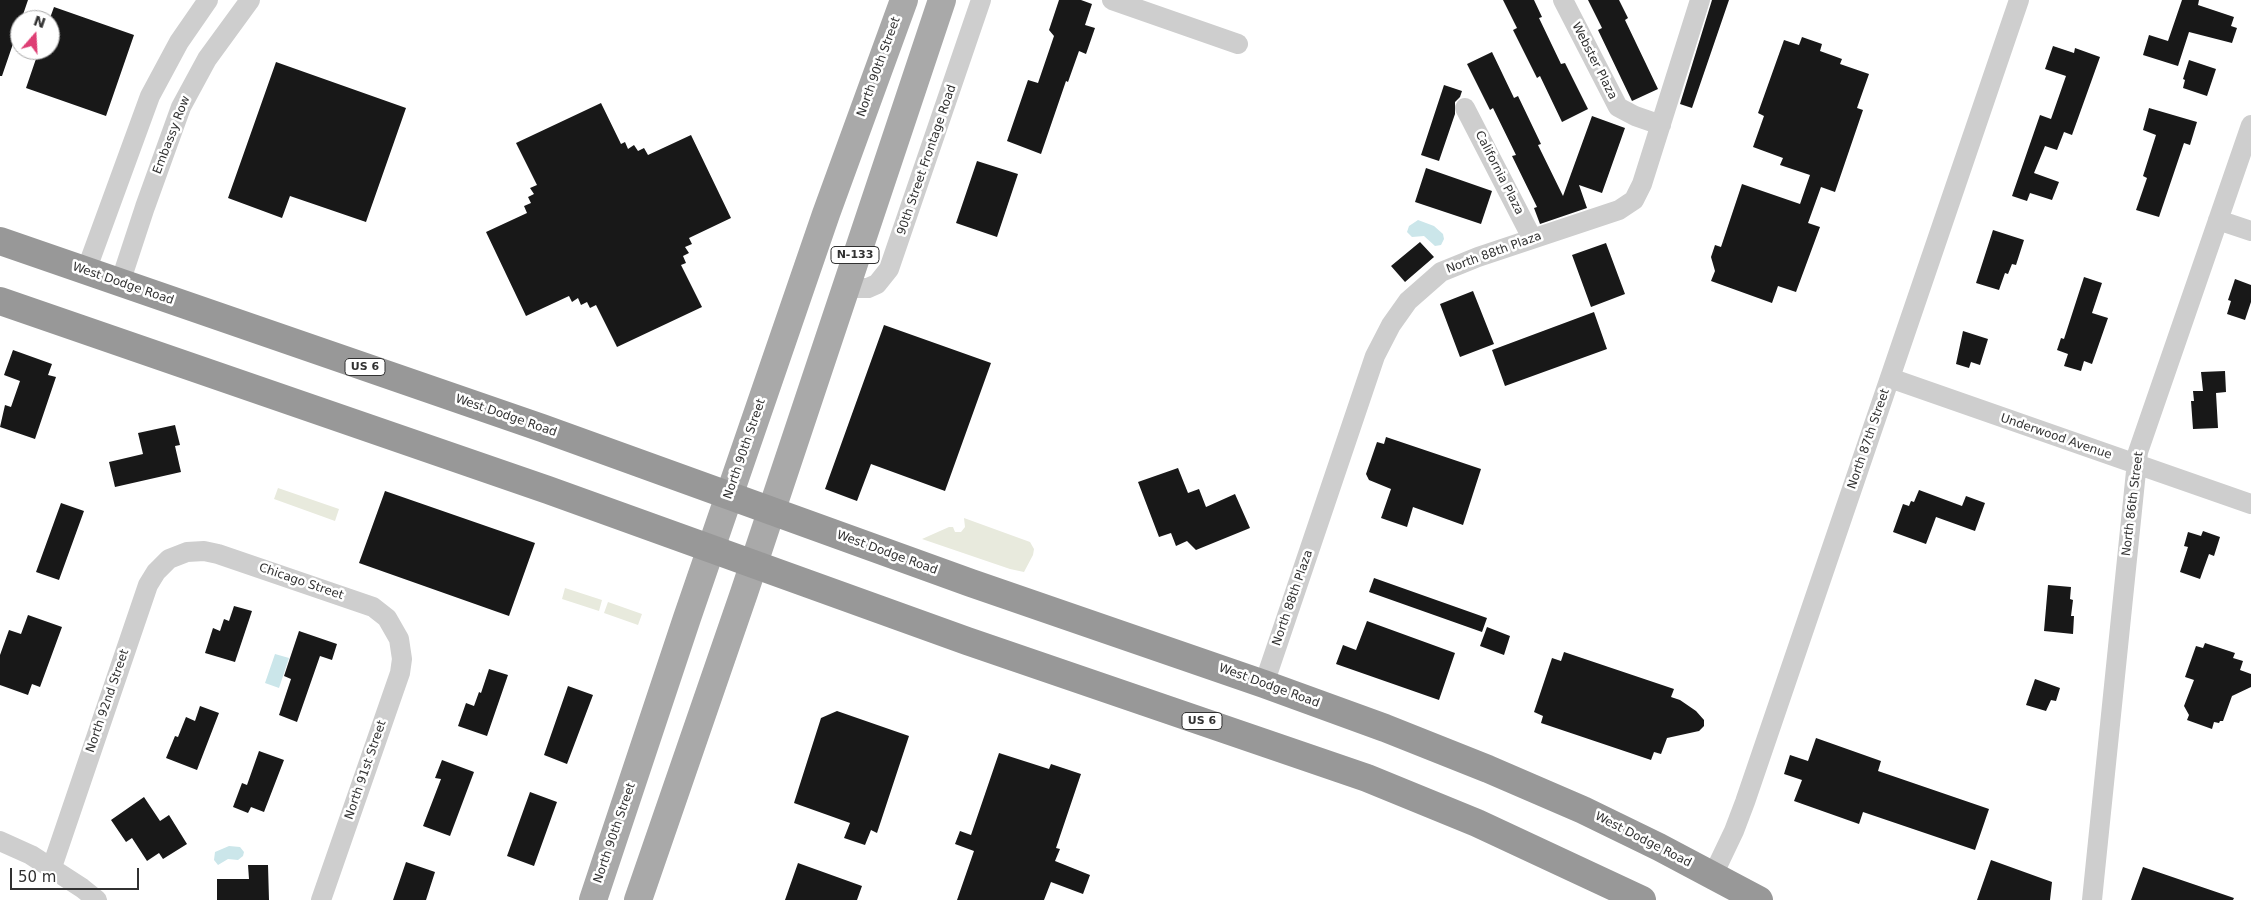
<!DOCTYPE html>
<html>
<head>
<meta charset="utf-8">
<style>
  body { margin:0 }
  #map { position:relative; width:2251px; height:900px; overflow:hidden; background:#fff; font-family:"DejaVu Sans",sans-serif }
  canvas { display:block }
  .north { position:absolute; left:10px; top:10px; width:50px; height:50px; box-sizing:border-box; background:#fff; border:1px solid #adadad; border-radius:50%; rotate:19deg; font-size:14px; font-weight:700; line-height:20px; text-align:center; color:#313131 }
  .north::after { content:''; display:block; margin:auto; width:18px; height:22px; background:#de3e74; clip-path:polygon(50% 0,100% 100%,50% 72%,0 100%) }
  .scale { position:absolute; left:10px; top:868px; width:129px; height:22px; box-sizing:border-box; border:2px solid #313131; border-top:0; padding-left:6px; font-size:15px; line-height:18px; white-space:nowrap; color:#313131; -webkit-text-stroke:4px #fff; paint-order:stroke }
</style>
</head>
<body>
<div id="map">
<canvas width="2251" height="900"></canvas>
<div class="north">N</div>
<div class="scale">50 m</div>
</div>
<script>
const context = document.querySelector('canvas').getContext('2d');
context.lineJoin = 'round';
function fillPath(path, color) {
  context.fillStyle = color;
  context.fill(path, 'evenodd');
}
function poly(rows) {
  const path = new Path2D();
  for (const r of rows) {
    path.moveTo(r[0], r[1]);
    for (let i = 2; i < r.length; i += 2) path.lineTo(r[i], r[i + 1]);
  }
  return path;
}
function stroke(path, color, width, dash) {
  context.strokeStyle = color;
  context.lineWidth = width;
  context.lineCap = dash ? 'butt' : 'round';
  context.setLineDash(dash || []);
  context.stroke(path);
}
function drawText(font, color, halo, rows, align = 'center') {
  context.font = font + ' "DejaVu Sans",sans-serif';
  context.lineWidth = 5;
  context.setLineDash([]);
  context.textBaseline = 'middle';
  context.strokeStyle = halo;
  context.fillStyle = color;
  for (const [text, x, y, turn = 0] of rows) {
    context.save();
    context.translate(x, y);
    context.rotate((+turn || 0) * Math.PI / 180);
    context.textAlign = isNaN(turn) ? turn : align;
    if (halo) context.strokeText(text, 0, 0);
    context.fillText(text, 0, 0);
    context.restore();
  }
}
fillPath(poly([
  [278,488,339,509,335,521,274,499],
  [964,518,1030,542,1034,549,1033,555,1024,572,1010,569,922,539,949,527,953,527,955,532,961,532,965,527],
  [565,588,602,600,599,611,562,599],
  [608,602,642,614,638,625,604,613]
]), '#e8eadd');
fillPath(poly([
  [1418,220,1434,226,1443,234,1444,239,1441,245,1435,246,1424,236,1412,237,1407,232,1409,226],
  [275,654,289,658,279,688,265,683],
  [229,846,240,847,244,852,243,856,238,860,228,859,218,865,214,860,215,852]
]), '#cbe6ea');
fillPath(poly([
  [0,0,28,0,2,76,0,76],
  [1059,0,1081,0,1092,4,1085,25,1095,28,1086,54,1079,51,1068,82,1066,81,1041,154,1007,141,1028,80,1038,83,1054,36,1049,30],
  [1503,0,1534,0,1542,17,1539,18,1561,64,1565,63,1588,109,1562,122,1540,76,1537,78,1513,30,1517,28],
  [1588,0,1619,0,1628,18,1625,20,1658,89,1632,101,1598,30,1602,28],
  [1712,0,1729,0,1692,108,1680,104],
  [2182,0,2199,0,2198,5,2234,17,2231,26,2237,28,2232,43,2189,32,2178,66,2143,55,2149,35,2168,41],
  [54,7,134,35,106,116,26,88,39,50,50,50,50,18],
  [1802,37,1822,44,1820,51,1842,59,1840,64,1869,74,1857,108,1863,110,1835,192,1821,187,1808,223,1820,227,1796,292,1778,286,1772,303,1711,281,1715,271,1711,257,1715,245,1721,247,1742,184,1800,204,1810,175,1780,165,1783,158,1753,147,1764,116,1758,113,1784,40,1799,45],
  [2053,46,2074,53,2075,48,2100,57,2072,135,2064,132,2057,150,2045,146,2034,173,2059,182,2052,200,2030,193,2027,201,2012,196,2040,115,2051,119,2066,76,2045,69],
  [1492,52,1514,98,1518,96,1541,144,1538,145,1563,196,1592,116,1625,128,1602,193,1579,185,1587,208,1540,224,1534,208,1537,207,1512,156,1516,155,1493,108,1490,110,1467,64],
  [2189,60,2216,69,2207,96,2183,88,2185,80,2183,79],
  [276,62,406,108,366,222,290,196,282,218,228,198],
  [1444,85,1462,91,1460,97,1455,102,1455,114,1439,161,1421,155],
  [601,103,621,144,625,142,628,149,634,145,638,151,644,148,648,155,691,135,731,218,689,238,692,244,685,247,689,253,683,256,686,263,681,265,702,307,617,347,596,305,590,308,587,302,581,305,578,298,572,302,569,296,526,316,486,232,527,213,524,206,531,203,528,197,534,194,530,188,537,185,516,143],
  [2149,108,2197,122,2190,145,2184,143,2159,217,2136,210,2147,178,2143,176,2156,135,2143,130],
  [977,161,1018,174,997,237,956,223],
  [1426,168,1492,191,1481,224,1415,202],
  [1993,230,2024,240,2016,265,2012,264,2008,274,2005,273,1999,290,1976,283],
  [1420,242,1434,257,1405,282,1391,266],
  [1606,243,1625,294,1591,307,1572,255],
  [2084,277,2102,283,2092,313,2108,318,2092,364,2084,361,2081,371,2064,366,2068,354,2057,350,2061,338,2064,339],
  [2235,279,2251,285,2251,302,2245,320,2227,314,2231,301,2228,300],
  [1473,291,1494,344,1460,357,1440,304],
  [1594,312,1607,349,1505,386,1492,350],
  [884,325,991,363,945,491,871,464,857,501,825,489],
  [1963,331,1988,339,1980,365,1971,362,1969,368,1956,364],
  [13,350,52,364,48,375,56,377,35,439,0,427,5,405,11,407,20,381,4,375],
  [2225,371,2226,392,2216,393,2218,428,2193,429,2191,401,2194,401,2193,391,2203,391,2201,372],
  [175,425,180,445,175,446,181,472,115,487,109,462,143,454,138,433],
  [1386,437,1481,469,1463,525,1413,507,1407,527,1381,518,1391,489,1369,480,1366,474,1377,442,1384,444],
  [1178,468,1188,493,1199,489,1206,507,1235,494,1250,528,1196,550,1187,541,1176,546,1171,533,1159,537,1138,482],
  [1919,490,1962,506,1966,496,1985,503,1975,531,1936,517,1926,544,1893,532,1903,504,1909,506,1911,501,1914,502],
  [385,491,535,543,509,616,359,563],
  [61,503,84,511,59,580,36,572],
  [2203,531,2220,537,2214,556,2209,554,2200,579,2180,572,2188,547,2184,546,2188,532,2201,536],
  [1374,578,1487,618,1482,632,1369,592],
  [2048,585,2071,587,2070,599,2073,600,2071,616,2074,616,2073,634,2044,631],
  [234,606,252,611,235,662,205,653,213,628,220,631,224,619,229,621],
  [28,615,62,627,40,687,32,684,28,695,0,685,0,655,9,630,21,634],
  [1367,621,1455,653,1439,700,1336,664,1343,645,1356,650],
  [1487,627,1510,636,1504,655,1480,646],
  [299,631,337,644,332,660,320,656,297,722,279,715,291,679,284,676],
  [2205,643,2235,653,2233,658,2243,661,2240,670,2251,674,2251,687,2232,696,2223,721,2220,721,2219,723,2214,722,2212,729,2187,720,2189,715,2184,706,2194,680,2185,677,2196,646,2203,648],
  [1564,652,1674,689,1671,697,1680,700,1696,711,1704,720,1704,726,1699,731,1667,738,1661,754,1654,752,1651,760,1541,723,1543,716,1534,712,1552,658,1561,661],
  [489,669,508,675,487,736,458,726,466,703,474,706,479,692,481,693],
  [2035,679,2060,688,2056,701,2051,700,2046,711,2026,705],
  [568,686,593,695,567,764,544,755],
  [200,706,219,713,197,770,166,758,175,736,178,737,186,717,195,721],
  [837,711,909,736,877,833,871,830,865,845,844,838,850,823,794,803,821,718],
  [1816,738,1881,761,1878,771,1989,809,1975,850,1863,812,1859,824,1794,801,1802,780,1784,774,1790,755,1808,761],
  [259,751,284,760,264,812,251,807,248,813,233,807,242,783,247,785],
  [999,753,1049,769,1051,764,1081,774,1056,848,1060,849,1055,861,1090,875,1083,894,1051,882,1044,900,957,900,974,851,955,844,960,831,971,835],
  [442,760,474,772,450,836,423,826,441,779,435,778],
  [530,792,557,802,534,866,507,856],
  [144,797,160,821,169,815,187,844,163,859,159,853,147,861,132,838,126,842,111,820],
  [1991,860,2052,882,2050,900,1977,900],
  [406,862,435,872,426,900,393,900],
  [798,863,862,886,857,900,785,900],
  [248,865,268,865,269,900,217,900,217,879,249,879],
  [2143,867,2234,898,2233,900,2131,900]
]), '#181818');
stroke(poly([
  [1112,0,1238,44],
  [1563,0,1618,107,1635,116,1661,125],
  [1465,108,1532,238],
  [2218,220,2251,231],
  [86,271,150,96,179,42,208,0],
  [120,283,145,207,181,107,207,59,250,0],
  [844,288,868,288,877,284,889,269,981,0],
  [1890,378,2251,504],
  [1264,684,1375,356,1391,325,1408,301,1441,272,1478,257,1619,210,1634,200,1642,184,1700,0],
  [0,841,31,855,82,888,97,900],
  [52,867,148,585,156,572,169,559,187,552,204,551,218,554,373,607,387,618,399,639,402,659,400,673,321,900],
  [1713,875,1734,831,1745,802,2019,0],
  [2092,900,2138,452,2251,125]
]), '#cecece', 20);
stroke(poly([
  [593,900,687,618,826,214,904,0],
  [638,900,744,593,942,0]
]), '#a9a9a9', 28);
stroke(poly([
  [0,241,542,428,971,583,1264,684,1385,728,1488,769,1583,810,1659,847,1759,900],
  [0,301,548,490,967,641,1367,778,1477,823,1642,900]
]), '#989898', 28);
for (const [x, y, w] of [
  [855,255,48],
  [365,367,40],
  [1202,721,40]
]) {
  const box = new Path2D();
  box.roundRect(x - w / 2, y - 8.5, w, 17, 4);
  context.fillStyle = '#fff';
  context.fill(box);
  stroke(box, '#313131', 1);
}
drawText('bold 11px', '#313131', null, [
  ["N-133",855,255],
  ["US 6",365,367],
  ["US 6",1202,721]
]);
drawText('12px', '#313131', '#fff', [
  ["Webster Plaza",1594,61,63],
  ["North 90th Street",879,67,-70],
  ["Embassy Row",172,135,-69],
  ["90th Street Frontage Road",927,160,-71],
  ["California Plaza",1499,173,63],
  ["North 88th Plaza",1494,253,-20],
  ["West Dodge Road",123,284,19],
  ["West Dodge Road",506,416,19],
  ["Underwood Avenue",2056,437,19],
  ["North 87th Street",1869,439,-71],
  ["North 90th Street",745,449,-71],
  ["North 86th Street",2133,504,-83],
  ["West Dodge Road",887,553,20],
  ["Chicago Street",301,582,19],
  ["North 88th Plaza",1293,598,-71],
  ["West Dodge Road",1269,686,20],
  ["North 92nd Street",108,701,-71],
  ["North 91st Street",366,770,-71],
  ["North 90th Street",615,833,-71],
  ["West Dodge Road",1643,840,27]
]);
</script>
</body>
</html>
